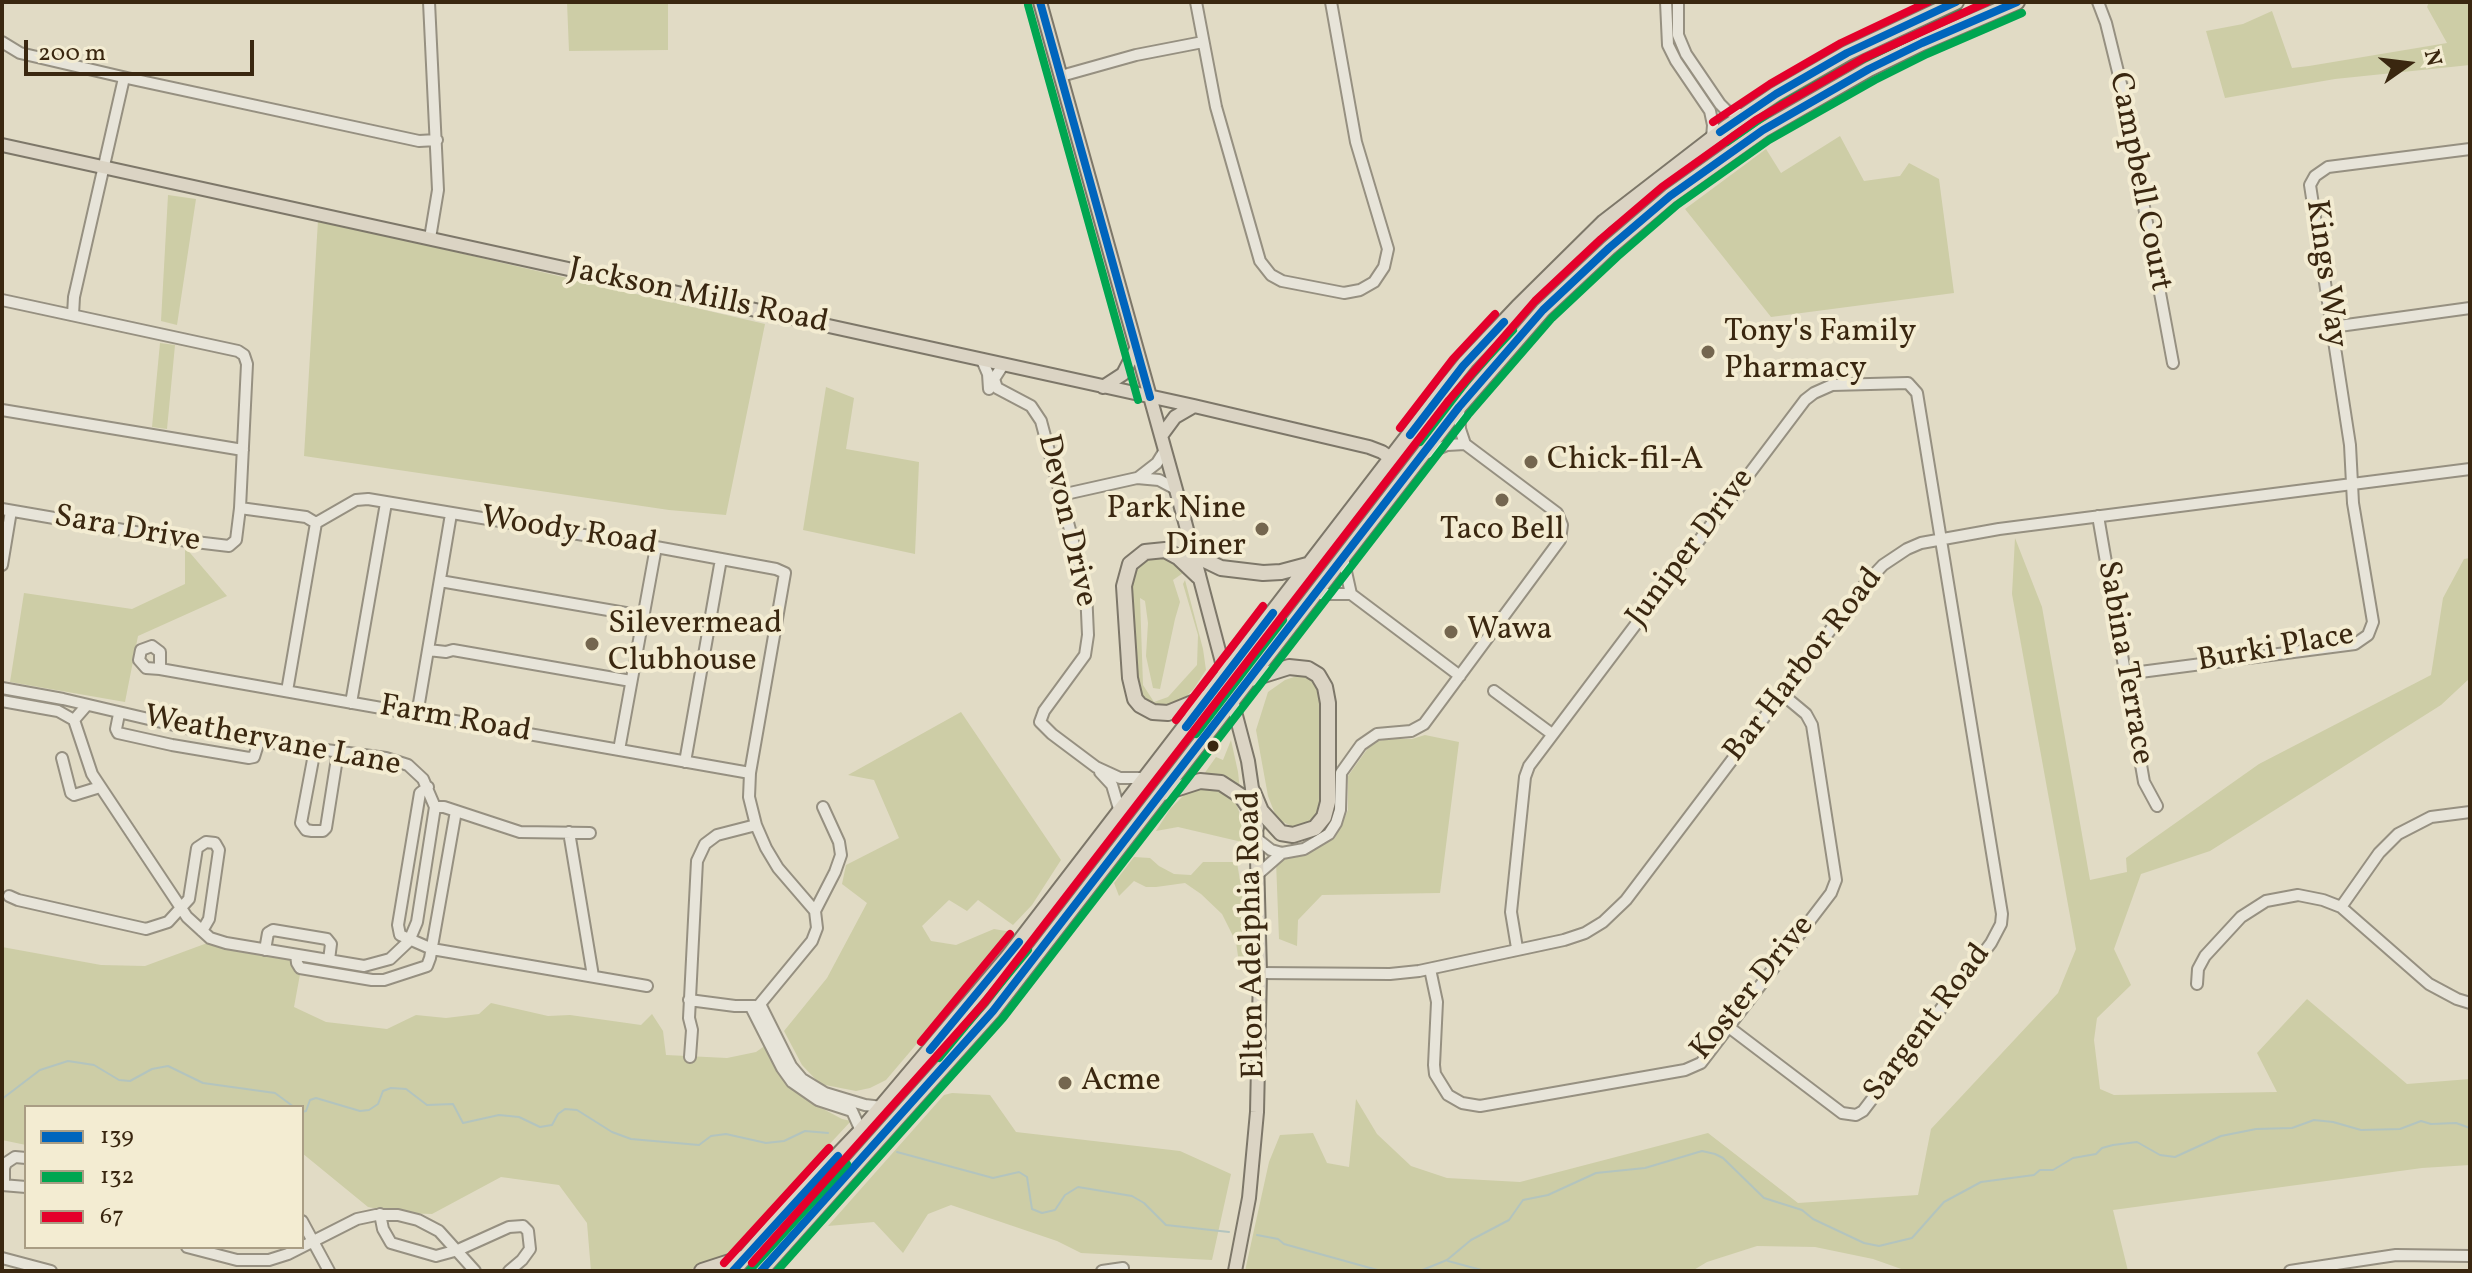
<!DOCTYPE html>
<html>
<head>
<meta charset="utf-8">
<style>
  body { margin:0 }
  #map { position:relative; width:2472px; height:1273px; overflow:hidden; background:#e1dbc5; font-family:Vollkorn,serif }
  canvas { display:block }
  .frame { position:absolute; inset:0; border:4px solid #3a2710; pointer-events:none }
  .legend { position:absolute; left:24px; top:1105px; width:280px; height:144px; box-sizing:border-box; background:#f3ecd2; border:2px solid #a99d84; margin:0; padding:10px 14px; list-style:none; font-size:24px; color:#3a2710 }
  .legend li { display:flex; align-items:center; gap:16px; height:40px }
  .legend b { width:40px; border:2px solid #a99d84 }
  .north { position:absolute; left:2368px; top:24px; width:80px; height:80px; -webkit-text-stroke:6px #f3ecd2; paint-order:stroke; rotate:76deg; font-size:22px; font-weight:700; line-height:32px; text-align:center; color:#3a2710 }
  .north::after { content:''; display:block; margin:auto; width:28px; height:36px; background:#3a2710; clip-path:polygon(50% 0,100% 100%,50% 72%,0 100%) }
  .scale { position:absolute; left:24px; top:40px; width:230px; height:36px; box-sizing:border-box; border:4px solid #3a2710; border-top:0; padding-left:10px; font-size:24px; line-height:28px; white-space:nowrap; color:#3a2710; -webkit-text-stroke:6px #f3ecd2; paint-order:stroke }
</style>
</head>
<body>
<div id="map">
<canvas width="2472" height="1273"></canvas>
<div class="frame"></div>
<ul class="legend">
<li><b style="height:10px;background:#0065bd"></b>139</li>
<li><b style="height:10px;background:#00a651"></b>132</li>
<li><b style="height:10px;background:#e4002b"></b>67</li>
</ul>
<div class="north">N</div>
<div class="scale">200 m</div>
</div>
<script>
const context = document.querySelector('canvas').getContext('2d');
context.lineJoin = 'round';
function fillPath(path, color) {
  context.fillStyle = color;
  context.fill(path, 'evenodd');
}
function poly(rows) {
  const path = new Path2D();
  for (const r of rows) {
    path.moveTo(r[0], r[1]);
    for (let i = 2; i < r.length; i += 2) path.lineTo(r[i], r[i + 1]);
  }
  return path;
}
function stroke(path, color, width, dash) {
  context.strokeStyle = color;
  context.lineWidth = width;
  context.lineCap = dash ? 'butt' : 'round';
  context.setLineDash(dash || []);
  context.stroke(path);
}
function drawText(font, color, halo, rows, align = 'center') {
  context.font = font + ' Vollkorn,serif';
  context.lineWidth = 8;
  context.setLineDash([]);
  context.textBaseline = 'middle';
  context.strokeStyle = halo;
  context.fillStyle = color;
  for (const [text, x, y, turn = 0] of rows) {
    context.save();
    context.translate(x, y);
    context.rotate((+turn || 0) * Math.PI / 180);
    context.textAlign = isNaN(turn) ? turn : align;
    if (halo) context.strokeText(text, 0, 0);
    context.fillText(text, 0, 0);
    context.restore();
  }
}
fillPath(poly([
  [567,2,668,2,668,50,569,51],
  [2429,2,2470,2,2470,65,2335,79,2225,98,2206,31,2243,24,2272,11,2292,68,2309,66,2447,43,2427,7],
  [1840,136,1864,181,1900,176,1909,163,1939,179,1954,293,1771,317,1685,209,1766,149,1781,173],
  [168,195,196,199,177,325,161,321],
  [318,220,765,324,726,515,669,510,304,456],
  [160,343,175,345,167,429,152,427],
  [826,387,854,398,846,449,919,462,915,554,803,530],
  [2015,538,2042,607,2090,880,2127,872,2126,858,2259,764,2431,675,2443,598,2464,559,2470,558,2470,678,2441,705,2210,851,2141,874,2114,949,2131,985,2097,1018,2094,1040,2100,1089,2114,1095,2277,1092,2257,1053,2307,999,2407,1084,2470,1079,2470,1165,2422,1168,2113,1210,2128,1271,1907,1271,1873,1259,1815,1247,1757,1246,1707,1262,1692,1271,1245,1271,1269,1162,1280,1135,1313,1133,1327,1163,1349,1167,1356,1099,1377,1134,1411,1166,1447,1178,1520,1182,1708,1133,1798,1203,1918,1195,1931,1129,2058,993,2076,949,2012,594],
  [185,547,227,596,138,636,125,702,10,682,24,593,132,609,185,584],
  [1161,554,1180,565,1183,573,1173,580,1180,602,1175,619,1160,689,1153,688,1146,656,1148,623,1145,601,1140,598,1143,685,1154,702,1168,697,1197,665,1198,635,1183,584,1185,580,1203,649,1206,670,1193,690,1179,703,1168,706,1155,706,1141,697,1136,688,1130,586,1137,564,1149,555],
  [1303,674,1312,677,1322,695,1322,810,1309,822,1293,827,1277,819,1268,796,1256,730,1268,692,1285,680],
  [961,712,1061,860,1032,905,1013,925,978,900,967,911,949,900,922,926,931,941,956,945,994,929,1012,932,886,1080,870,1088,856,1091,820,1084,802,1065,784,1031,827,978,867,903,842,884,846,865,899,838,874,780,848,775],
  [1425,735,1459,742,1440,893,1322,895,1298,920,1297,946,1279,939,1276,861,1303,855,1335,838,1348,810,1348,776,1368,748,1379,741,1389,739,1412,739],
  [1231,740,1238,772,1240,790,1231,781,1217,775,1204,774,1216,757,1223,760],
  [1207,784,1224,788,1235,799,1241,818,1242,842,1178,827,1156,831,1170,809,1188,791],
  [1134,857,1150,858,1159,866,1174,874,1191,875,1203,862,1237,862,1244,906,1244,964,1239,963,1236,942,1222,914,1201,894,1185,883,1156,887,1146,887,1134,881,1119,896,1114,883],
  [210,942,303,958,294,1007,326,1022,387,1029,416,1015,446,1018,479,1014,491,1003,548,1016,570,1015,641,1025,652,1014,663,1031,666,1055,727,1058,756,1052,766,1045,786,1083,812,1103,842,1119,851,1121,734,1247,719,1260,685,1271,591,1271,587,1223,559,1185,501,1177,432,1214,400,1213,368,1207,302,1153,302,1107,26,1107,26,1145,2,1140,2,947,101,965,145,966],
  [952,1093,990,1095,1016,1132,1180,1151,1231,1174,1212,1260,1081,1253,1057,1241,951,1205,928,1214,903,1253,874,1222,828,1226,944,1095]
]), '#cdcda6');
stroke(poly([
  [2,1099,40,1070,68,1061,94,1065,119,1080,130,1081,152,1069,168,1066,203,1083,275,1093,294,1107],
  [302,1112,306,1111,310,1100,316,1098,360,1111,369,1110,378,1104,383,1091,391,1088,406,1089,427,1105,453,1104,463,1123,499,1115,519,1117,540,1127,552,1125,558,1114,565,1109,577,1110,612,1132,631,1139,699,1145,711,1136,726,1134,766,1143,784,1141,805,1131,828,1133],
  [897,1152,993,1178,1019,1172,1027,1177,1032,1209,1042,1213,1055,1210,1065,1195,1078,1187,1132,1196,1144,1203,1166,1225,1229,1232],
  [1257,1235,1278,1239,1284,1244,1381,1271],
  [1448,1261,1485,1271],
  [1420,1271,1447,1260,1471,1240,1509,1220,1523,1200,1548,1195,1596,1173,1645,1168,1702,1151,1715,1154,1723,1158,1764,1198,1802,1210,1813,1219,1864,1243,1879,1246,1912,1238,1944,1202,1981,1182,2034,1175,2040,1170,2053,1170,2073,1158,2096,1154,2102,1148,2113,1145,2137,1142,2160,1155,2175,1157,2221,1136,2256,1129,2292,1128,2314,1120,2333,1122,2361,1130,2400,1129,2421,1121,2431,1124,2456,1123,2470,1128]
]), '#b3c4be', 2);
const minor = poly([
  [429,2,438,190,430,238],
  [1196,2,1216,107,1260,261,1271,275,1282,281,1344,293,1360,290,1374,282,1384,267,1388,249,1356,142,1331,2],
  [1666,2,1668,45,1676,61,1710,111,1713,125,1712,138],
  [1678,2,1678,35,1686,54,1720,104,1727,111,1744,115],
  [2098,2,2106,23,2122,88,2173,363],
  [2,42,20,53,127,78,419,141,437,140],
  [1061,76,1136,55,1203,42],
  [2,300,238,351,244,355,247,364,240,508,236,540,229,546,187,541,2,509],
  [73,315,74,297,124,78],
  [2332,327,2470,308],
  [982,360,988,374,989,389],
  [1003,365,994,379,997,388,1031,406,1041,421,1086,590,1088,635,1085,655,1044,711,1040,722,1052,734,1096,767,1120,778,1146,778],
  [2,410,243,450],
  [1423,455,1447,445,1465,444],
  [1139,477,1157,463,1165,450],
  [1061,495,1137,478,1159,480,1176,489],
  [240,508,306,517,316,523],
  [2098,516,2144,782,2157,806],
  [316,523,356,500,368,499,656,547,776,569,785,573,750,773,749,797,756,825,766,848,778,868,815,911,817,928,812,941,760,1004],
  [1343,558,1351,594],
  [2,565,11,511],
  [440,581,643,616],
  [1316,594,1351,594,1460,676],
  [152,646,160,652,160,669,146,668,139,660,141,650,152,646],
  [428,650,446,652,453,650,631,681],
  [160,669,750,773],
  [2125,674,2355,644,2368,635,2373,622,2372,616,2353,503,2350,445,2310,185,2315,176,2328,167,2470,149],
  [2,688,63,699,187,728,259,741,386,758,408,765,423,779,435,807,417,922,409,941,390,959,364,966,226,943,210,938,187,917,92,774,74,720,87,705],
  [287,691,316,523],
  [1494,691,1552,734],
  [2,701,58,711,74,720],
  [351,703,386,503],
  [119,714,116,729,118,733,172,745,249,758,254,757,259,741],
  [417,715,451,514],
  [315,749,301,823,306,830,312,831,323,831,326,828,338,752],
  [619,750,656,547],
  [62,758,71,793,74,795,100,787],
  [685,762,721,559],
  [1100,772,1112,785,1120,812],
  [428,787,420,793,398,925,400,935,432,949,647,986],
  [435,807,444,807,520,832,590,833],
  [569,832,593,976],
  [1257,839,1271,850,1282,853],
  [1258,874,1282,853,1304,849,1329,834,1336,823,1340,810,1341,773,1361,745,1377,734,1411,731,1424,724,1560,540,1562,525,1557,513,1465,444,1460,429,1459,407],
  [9,896,18,900,146,929,168,922,189,899,197,848,206,842,215,843,219,850,209,919,202,931],
  [2341,907,2379,853,2398,834,2431,817,2470,812],
  [815,911,835,872,841,855,839,842,823,807],
  [1517,948,1511,912,1525,777,1529,766,1805,400,1814,393,1832,385,1908,383,1917,393,2002,914,2001,924,1991,943,1863,1111,1856,1115,1842,1113,1730,1028],
  [265,950,268,933,273,930,327,939,331,944,329,960],
  [296,955,297,963,300,968,372,980,384,980,427,966,430,958,456,811],
  [1430,969,1437,1002,1434,1065,1435,1074,1448,1095,1462,1103,1480,1106,1685,1070,1701,1063,1831,893,1836,880,1812,725,1806,714,1782,694],
  [1260,973,1390,974,1419,971,1564,940,1585,933,1603,922,1626,900,1866,583,1883,565,1907,549,1921,543,1999,529,2470,469],
  [2197,984,2198,969,2205,956,2241,917,2266,901,2298,895,2323,900,2341,907,2429,984,2457,999,2470,1003],
  [689,1000,735,1006,755,1006],
  [760,1004,791,1066,802,1079,825,1093,865,1105,882,1107],
  [751,1007,782,1068,792,1082,818,1100,852,1111,861,1131],
  [690,1057,692,1030,689,1018,697,861,705,844,717,835,756,825],
  [2,1185,26,1187],
  [4,1185,4,1168,6,1163,15,1157,26,1158],
  [380,1214,383,1229,391,1243,436,1256,458,1250,509,1227,523,1226,528,1231,530,1249,522,1260,509,1271],
  [302,1221,329,1271],
  [187,1247,237,1260,269,1260,288,1254,357,1219,376,1215,398,1215,418,1220,439,1231,475,1271],
  [2,1258,51,1271],
  [1102,1271,1123,1268],
  [2290,1271,2396,1255,2470,1256]
]);
const major = poly([
  [1040,2,1185,522,1248,761,1254,802],
  [2,145,1194,406,1369,447,1382,452,1392,459],
  [1103,387,1123,374,1136,349],
  [1161,436,1175,417,1194,406],
  [1235,1271,1249,1198,1257,1112,1260,973,1256,820]
]);
const highway = poly([
  [1192,554,1221,568,1263,573,1281,572,1311,564],
  [1198,576,1178,557,1165,550,1145,552,1130,564,1124,586,1130,678,1135,699,1140,705,1153,712,1168,713,1207,697],
  [1251,679,1289,667,1308,669,1318,675,1325,687,1328,703,1328,802,1324,817,1315,828,1293,835,1281,833,1261,811,1253,792],
  [1163,793,1200,781,1221,783,1241,796,1250,809,1256,827],
  [702,1271,742,1258],
  [733,1271,794,1201,861,1131,1007,958,1445,388,1466,362,1518,307,1604,222,1727,127,1776,94,1847,53,1956,2],
  [761,1271,993,1011,1459,407,1543,310,1609,248,1670,196,1763,130,1869,69,1922,43,2017,2]
]);
stroke(minor, '#969081', 14);
stroke(major, '#7d7769', 16);
stroke(highway, '#7d7769', 18);
stroke(minor, '#e7e4d9', 10);
stroke(major, '#dbd4c4', 12);
stroke(highway, '#dbd4c4', 14);
stroke(poly([
  [1040,2,1150,397],
  [1720,132,1776,94,1847,53,1956,2],
  [1410,435,1463,366,1504,322],
  [1186,727,1273,613],
  [930,1050,1019,942],
  [733,1271,838,1156],
  [761,1271,993,1011,1459,407,1543,310,1609,248,1670,196,1763,130,1869,69,1922,43,2017,2]
]), '#0065bd', 8);
stroke(poly([
  [1028,5,1138,400],
  [1727,142,1782,104,1853,64,1961,13],
  [1420,442,1472,374,1513,330],
  [1196,734,1283,620],
  [939,1058,1028,950],
  [749,1271,847,1164],
  [777,1271,1003,1018,1468,415,1552,318,1617,257,1677,205,1769,140,1875,80,1927,54,2022,13]
]), '#00a651', 8);
stroke(poly([
  [1713,122,1770,84,1841,43,1928,2],
  [1400,428,1453,359,1495,314],
  [1176,720,1263,606],
  [921,1042,1010,934],
  [724,1263,829,1148],
  [752,1263,984,1003,1449,400,1535,301,1601,239,1662,187,1756,120,1864,58,1987,2]
]), '#e4002b', 8);
for (const [x, y, r, color] of [
  [1708,352,8,"#74664f"],
  [1531,462,8,"#74664f"],
  [1502,500,8,"#74664f"],
  [1262,529,8,"#74664f"],
  [1451,632,8,"#74664f"],
  [592,644,8,"#74664f"],
  [1213,746,7,"#3a2710"],
  [1065,1083,8,"#74664f"]
]) {
  const dot = new Path2D();
  dot.arc(x, y, r, 0, 2 * Math.PI);
  context.fillStyle = color;
  context.fill(dot);
  stroke(dot, '#f3ecd2', 3);
}
drawText('32px', '#3a2710', '#f3ecd2', [
  ["Campbell Court",2138,182,79],
  ["Kings Way",2324,274,82],
  ["Jackson Mills Road",698,298,12],
  ["Devon Drive",1065,521,77],
  ["Sara Drive",127,531,10],
  ["Woody Road",569,533,9],
  ["Juniper Drive",1692,549,-53],
  ["Burki Place",2276,650,-10],
  ["Sabina Terrace",2123,663,80],
  ["Bar Harbor Road",1805,666,-52],
  ["Farm Road",455,721,10],
  ["Weathervane Lane",272,743,11],
  ["Elton Adelphia Road",1254,935,-91],
  ["Koster Drive",1754,989,-51],
  ["Sargent Road",1929,1024,-53]
]);
drawText('32px', '#3a2710', '#f3ecd2', [
  ["Tony's Family",1724,334],
  ["Pharmacy",1724,371],
  ["Chick-fil-A",1547,462],
  ["Park Nine",1246,511,"right"],
  ["Diner",1246,548,"right"],
  ["Taco Bell",1502,532,"center"],
  ["Silevermead",608,626],
  ["Clubhouse",608,663],
  ["Wawa",1467,632],
  ["Acme",1081,1083]
], 'left');
</script>
</body>
</html>
